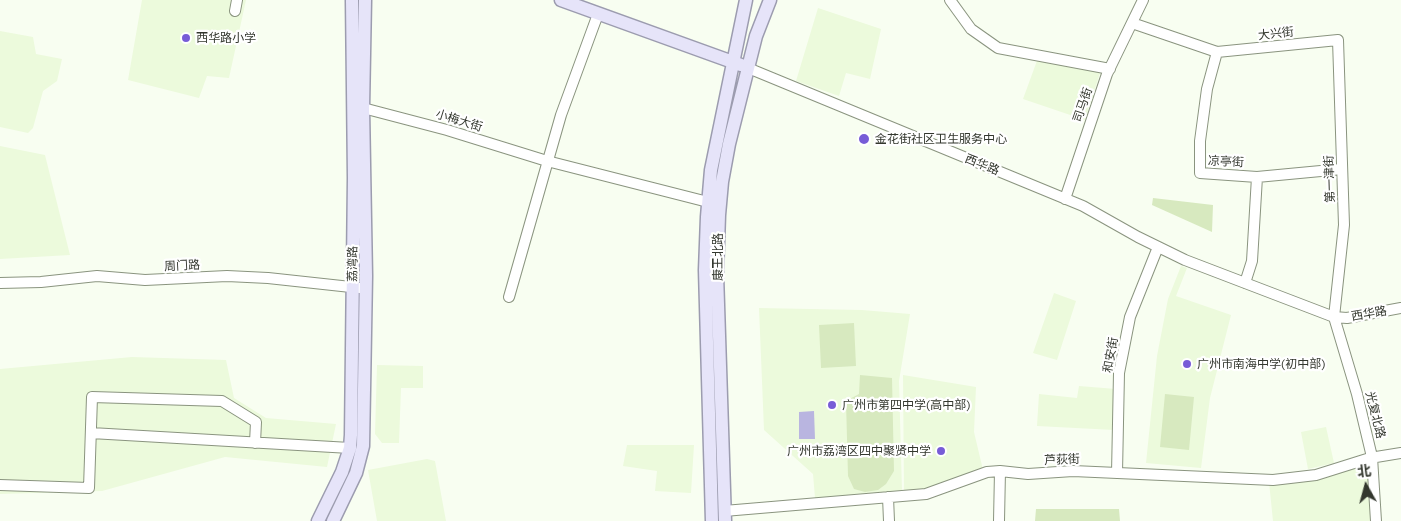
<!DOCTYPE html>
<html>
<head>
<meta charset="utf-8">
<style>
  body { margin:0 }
  #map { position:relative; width:1401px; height:521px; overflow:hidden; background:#f8fef1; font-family:"Work Sans","Noto Sans SC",sans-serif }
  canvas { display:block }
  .north { position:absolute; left:1341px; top:461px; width:50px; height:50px; -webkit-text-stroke:4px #fff; paint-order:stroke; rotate:353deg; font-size:14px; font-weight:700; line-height:20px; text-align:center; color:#33372e }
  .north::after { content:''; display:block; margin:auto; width:18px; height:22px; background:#33372e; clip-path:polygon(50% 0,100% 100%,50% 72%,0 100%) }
</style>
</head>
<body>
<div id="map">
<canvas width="1401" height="521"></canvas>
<div class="north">北</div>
</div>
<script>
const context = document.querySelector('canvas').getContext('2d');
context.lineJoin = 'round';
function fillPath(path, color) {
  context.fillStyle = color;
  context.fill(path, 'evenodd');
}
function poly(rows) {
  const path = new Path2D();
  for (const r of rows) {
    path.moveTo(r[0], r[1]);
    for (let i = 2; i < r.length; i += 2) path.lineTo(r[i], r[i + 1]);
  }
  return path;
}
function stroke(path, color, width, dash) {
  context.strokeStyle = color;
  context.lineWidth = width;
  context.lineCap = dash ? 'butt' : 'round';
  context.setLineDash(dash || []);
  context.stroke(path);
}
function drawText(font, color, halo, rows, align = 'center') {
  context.font = font + ' "Work Sans","Noto Sans SC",sans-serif';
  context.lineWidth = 4.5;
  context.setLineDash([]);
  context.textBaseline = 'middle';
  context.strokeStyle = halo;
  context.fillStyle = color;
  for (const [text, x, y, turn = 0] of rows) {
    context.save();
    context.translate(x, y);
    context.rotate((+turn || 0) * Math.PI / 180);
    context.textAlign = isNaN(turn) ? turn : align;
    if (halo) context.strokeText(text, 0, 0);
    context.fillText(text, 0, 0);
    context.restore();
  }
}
fillPath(poly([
  [142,0,246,0,229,78,207,76,199,98,128,80],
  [818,8,881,29,870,79,846,73,839,96,796,81],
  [0,31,33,37,36,54,62,59,57,81,43,91,33,128,28,133,0,127],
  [1038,58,1101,70,1085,120,1023,99],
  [0,146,45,155,70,255,0,259],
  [1181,266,1187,268,1176,296,1231,315,1210,398,1201,468,1146,463,1157,356,1168,299],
  [1054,293,1076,301,1057,360,1033,353],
  [759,308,862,310,910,314,899,381,902,491,815,498,813,474,764,430],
  [132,357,226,360,234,398,266,418,336,424,327,467,225,457,102,491,0,494,0,369],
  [377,365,423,366,423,388,401,388,399,443,382,443,375,434],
  [903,375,976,387,974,432,983,470,927,491,904,493],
  [1079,386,1116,389,1114,430,1037,426,1039,394,1077,398],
  [1326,427,1334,463,1308,469,1301,432],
  [627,445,694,445,691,493,655,491,657,471,623,466],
  [427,459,435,461,446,521,377,521,368,470],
  [1369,462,1373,521,1273,521,1269,482]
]), '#ecfadc');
fillPath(poly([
  [1153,198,1213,205,1212,232,1152,205],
  [854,323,856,366,821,368,819,325],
  [860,375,892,378,894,471,886,484,878,490,865,492,854,489,848,476,846,401,859,394],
  [1165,394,1194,397,1189,450,1160,447],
  [1036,509,1119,509,1120,521,1035,521]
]), '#d7e9bf');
fillPath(poly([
  [814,411,815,439,799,439,799,412]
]), '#b9b5e0');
const minor = poly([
  [950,0,971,29,998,48,1110,69],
  [235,11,237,0],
  [1132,23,1217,52,1338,40,1344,225,1334,317,1357,394,1372,457,1376,521],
  [1217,52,1207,89,1200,141,1200,173,1257,177,1342,169],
  [748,68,1083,206,1138,237,1185,260,1334,317,1347,318,1401,308],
  [363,108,447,130,547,161,708,202],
  [1065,199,1107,74,1143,0],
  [0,283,41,282,97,276,145,280,227,276,268,278,360,288],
  [1245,283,1252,261,1257,177],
  [509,297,561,115,598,14],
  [91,433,350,448],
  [1117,473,1119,373,1130,317,1158,247],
  [0,485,89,488,92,397,222,401,256,422,255,443],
  [888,497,889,521],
  [724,511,926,494,987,472,1000,471,1028,474,1073,471,1273,480,1316,475,1370,458,1401,453],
  [999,521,1000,471]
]);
const major = poly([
  [561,0,741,65],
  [318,521,342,472,350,448,351,435,354,178,352,0],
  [333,521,356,473,363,446,366,276,363,108,365,0],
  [712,521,705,270,707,217,711,170,746,0],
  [725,521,717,274,719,215,722,182,729,144,756,36,770,0]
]);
stroke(minor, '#8a947f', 12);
stroke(major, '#9c9caf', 15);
stroke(minor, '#fff', 10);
stroke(major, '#e6e4f9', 12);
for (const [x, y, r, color] of [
  [186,38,5,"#775cd7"],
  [864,139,6,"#775cd7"],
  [1187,364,5,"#775cd7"],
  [832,405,5,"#775cd7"],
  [941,451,5,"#775cd7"]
]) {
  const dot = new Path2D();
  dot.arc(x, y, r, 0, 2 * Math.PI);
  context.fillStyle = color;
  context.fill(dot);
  stroke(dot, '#fff', 2);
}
drawText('12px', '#33372e', '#fff', [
  ["大兴街",1276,34,-6],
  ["司马街",1083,105,-71],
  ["小梅大街",459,121,17],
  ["凉亭街",1226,162,3],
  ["西华路",982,165,22],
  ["第一津街",1330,179,-92],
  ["康王北路",718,257,-90],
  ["荔湾路",353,264,-89],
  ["周门路",182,266,-3],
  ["西华路",1369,314,-10],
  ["和安街",1111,355,-80],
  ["光复北路",1375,415,76],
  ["芦荻街",1062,460,-2]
]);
drawText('12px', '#33372e', '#fff', [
  ["西华路小学",196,38],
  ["金花街社区卫生服务中心",875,139],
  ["广州市南海中学(初中部)",1197,364],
  ["广州市第四中学(高中部)",842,405],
  ["广州市荔湾区四中聚贤中学",931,451,"right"]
], 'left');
</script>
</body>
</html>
